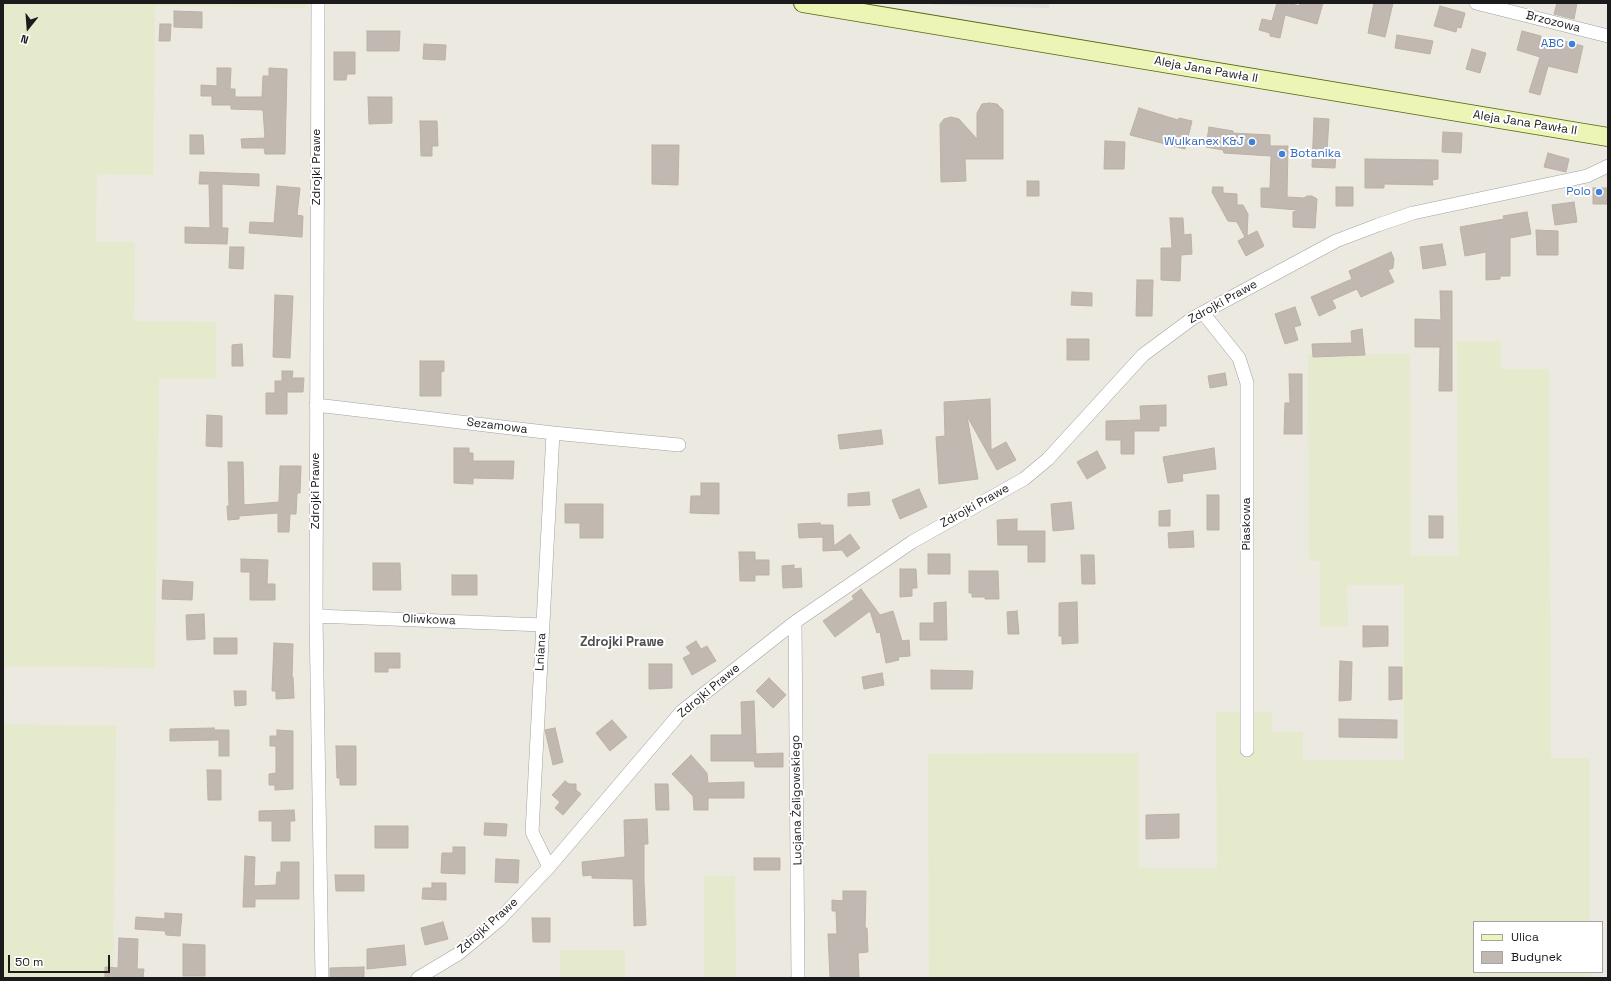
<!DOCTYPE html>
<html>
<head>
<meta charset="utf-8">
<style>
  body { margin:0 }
  #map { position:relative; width:1611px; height:981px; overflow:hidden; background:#ece9e1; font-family:"Space Grotesk",sans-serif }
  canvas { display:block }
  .frame { position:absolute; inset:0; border:4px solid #1b1b1b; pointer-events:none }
  .legend { position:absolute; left:1473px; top:921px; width:130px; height:52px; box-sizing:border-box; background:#fff; border:1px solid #a4a4a4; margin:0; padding:5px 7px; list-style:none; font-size:12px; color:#1b1b1b }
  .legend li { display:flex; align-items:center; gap:8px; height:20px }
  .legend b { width:20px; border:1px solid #a4a4a4 }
  .north { position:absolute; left:8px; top:8px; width:40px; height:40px; -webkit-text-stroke:3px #fff; paint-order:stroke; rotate:197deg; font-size:11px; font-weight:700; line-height:16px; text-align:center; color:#1b1b1b }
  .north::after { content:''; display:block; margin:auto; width:14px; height:18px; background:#1b1b1b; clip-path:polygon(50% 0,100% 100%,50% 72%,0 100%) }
  .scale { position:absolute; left:8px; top:955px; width:102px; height:18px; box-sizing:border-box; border:2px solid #1b1b1b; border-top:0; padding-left:5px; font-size:12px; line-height:14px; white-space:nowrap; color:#1b1b1b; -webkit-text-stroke:3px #fff; paint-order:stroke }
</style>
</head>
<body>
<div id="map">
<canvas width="1611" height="981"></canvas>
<div class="frame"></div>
<ul class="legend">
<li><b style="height:5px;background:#ecf4b6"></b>Ulica</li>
<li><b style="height:11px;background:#c0b8b1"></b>Budynek</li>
</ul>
<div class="north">N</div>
<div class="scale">50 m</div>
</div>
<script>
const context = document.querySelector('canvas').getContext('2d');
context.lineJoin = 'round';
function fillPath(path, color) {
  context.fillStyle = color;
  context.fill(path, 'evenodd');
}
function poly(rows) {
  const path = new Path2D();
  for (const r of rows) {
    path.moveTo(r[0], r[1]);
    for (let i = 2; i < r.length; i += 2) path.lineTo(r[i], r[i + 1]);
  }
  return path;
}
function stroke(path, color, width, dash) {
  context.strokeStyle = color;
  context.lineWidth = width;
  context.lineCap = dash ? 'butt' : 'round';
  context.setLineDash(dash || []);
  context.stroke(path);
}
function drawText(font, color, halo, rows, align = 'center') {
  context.font = font + ' "Space Grotesk",sans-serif';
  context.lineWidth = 4;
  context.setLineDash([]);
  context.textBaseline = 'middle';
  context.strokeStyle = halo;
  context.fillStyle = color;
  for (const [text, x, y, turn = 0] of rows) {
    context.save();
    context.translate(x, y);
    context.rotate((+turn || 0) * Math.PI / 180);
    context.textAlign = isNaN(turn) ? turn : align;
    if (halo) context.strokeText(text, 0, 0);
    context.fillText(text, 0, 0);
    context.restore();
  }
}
fillPath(poly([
  [3,3,307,3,307,8,155,6,153,175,97,174,96,242,135,242,134,321,216,322,216,379,159,378,155,668,5,666,4,724,116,726,113,978,3,978],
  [1457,341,1501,341,1501,369,1549,369,1551,758,1590,758,1590,922,1474,922,1474,972,1591,972,1591,978,929,978,928,754,1138,753,1139,868,1217,868,1216,712,1272,712,1272,732,1303,732,1303,760,1404,760,1404,585,1347,585,1348,626,1320,627,1320,561,1309,561,1308,354,1410,354,1411,556,1458,556],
  [704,876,735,876,736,978,704,978],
  [560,950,625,950,625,978,560,978]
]), '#e5eacd');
fillPath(poly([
  [933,3,1049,3,1049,8,933,5]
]), '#dfdfdf');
const building = poly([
  [1277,3,1289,3,1299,6,1300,3,1323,3,1317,24,1285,15,1280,38,1270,36,1270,33,1259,30,1262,19,1272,21,1277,3],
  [1374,3,1393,3,1385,37,1368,33,1374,3],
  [1557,3,1577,3,1574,19,1554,14,1557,3],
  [1440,6,1465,13,1461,28,1457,27,1456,32,1434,26,1440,6],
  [174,11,202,12,202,28,174,27,174,11],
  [160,24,171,24,170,41,159,41,160,24],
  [367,31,400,31,399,51,367,51,367,31],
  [1522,31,1541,36,1539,45,1560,50,1563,41,1583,46,1577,73,1548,66,1540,95,1529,92,1540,57,1517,50,1522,31],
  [1397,35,1433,41,1430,54,1395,48,1397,35],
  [424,44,446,45,445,60,423,59,424,44],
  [1472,49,1486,53,1480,73,1466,69,1472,49],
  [334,52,355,52,355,74,347,74,346,80,334,80,334,52],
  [217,68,231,68,230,89,235,89,235,97,262,97,263,76,269,76,269,68,287,69,285,154,265,154,264,148,242,148,241,139,265,138,263,110,231,109,231,105,212,105,212,96,201,96,201,85,217,86,217,68],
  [368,97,392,97,392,123,369,124,368,97],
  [989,103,997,104,1003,110,1003,159,965,159,966,181,941,182,940,124,944,119,951,117,959,119,977,139,977,113,982,104,989,103],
  [1139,108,1178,120,1179,118,1192,121,1185,149,1130,135,1139,108],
  [1314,118,1329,119,1327,151,1336,151,1335,168,1312,167,1314,118],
  [420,121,437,121,438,146,432,146,432,156,421,156,420,121],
  [1209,127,1233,131,1233,133,1270,135,1270,146,1288,146,1287,197,1304,198,1307,196,1312,196,1317,199,1315,228,1293,227,1293,212,1298,210,1261,207,1261,188,1270,188,1271,156,1224,153,1223,150,1206,147,1209,127],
  [1443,132,1462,133,1461,153,1442,152,1443,132],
  [190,135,203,135,204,154,190,154,190,135],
  [1105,141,1125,142,1124,169,1104,169,1105,141],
  [652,145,679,145,678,185,652,184,652,145],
  [1548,153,1569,159,1566,172,1544,167,1548,153],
  [1365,159,1438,160,1438,179,1432,180,1433,185,1384,184,1384,188,1365,188,1365,159],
  [200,172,259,174,259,186,222,184,222,228,228,228,227,244,185,243,185,227,210,228,209,184,199,184,200,172],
  [1027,181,1039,181,1039,196,1027,196,1027,181],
  [277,186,300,188,297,215,303,216,302,237,249,233,250,222,274,223,277,186],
  [1213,187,1223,187,1223,193,1237,194,1237,205,1243,205,1248,214,1247,236,1257,231,1264,246,1246,256,1238,241,1245,237,1237,222,1228,221,1212,192,1213,187],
  [1336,187,1353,187,1353,206,1336,206,1336,187],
  [1593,188,1608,188,1608,204,1593,204,1593,188],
  [1574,202,1577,222,1555,225,1552,205,1574,202],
  [1527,212,1531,234,1510,238,1510,276,1500,276,1500,279,1486,280,1486,252,1465,256,1460,227,1504,219,1503,216,1527,212],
  [1170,218,1183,218,1184,235,1191,234,1192,254,1181,255,1180,281,1161,280,1161,248,1172,248,1170,218],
  [1536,230,1558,231,1558,255,1537,255,1536,230],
  [1442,244,1446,265,1423,269,1420,247,1442,244],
  [230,247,244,247,243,269,229,268,230,247],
  [1391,252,1394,259,1393,268,1388,270,1394,282,1361,297,1357,289,1332,300,1336,308,1319,316,1311,297,1352,279,1349,271,1391,252],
  [1137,280,1153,280,1152,316,1136,316,1137,280],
  [1440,291,1452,291,1452,391,1439,391,1440,347,1415,347,1415,319,1441,320,1440,291],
  [1072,292,1092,293,1092,306,1071,305,1072,292],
  [275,295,293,296,290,358,273,357,275,295],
  [1295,307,1301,325,1294,327,1298,340,1285,344,1275,314,1295,307],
  [1362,329,1365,355,1313,357,1312,344,1352,343,1351,331,1362,329],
  [1067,339,1089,339,1089,360,1067,360,1067,339],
  [242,344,243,366,232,366,232,345,242,344],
  [420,361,444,361,444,371,441,372,441,396,420,396,420,361],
  [282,371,293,371,292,378,304,378,303,392,287,392,287,414,266,414,266,393,275,393,275,381,282,381,282,371],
  [1225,373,1227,385,1210,388,1208,376,1225,373],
  [1289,374,1302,374,1302,434,1284,434,1285,403,1290,403,1289,374],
  [990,399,991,450,1006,442,1016,460,997,470,967,416,978,479,939,484,936,437,945,436,944,402,990,399],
  [1166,405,1166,426,1159,426,1159,431,1134,431,1134,454,1121,454,1121,440,1106,440,1106,421,1141,420,1140,406,1166,405],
  [207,415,222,416,222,447,206,446,207,415],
  [881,430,883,444,868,446,866,442,867,446,840,449,838,435,881,430],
  [454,448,469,448,469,453,473,453,473,461,514,461,513,479,473,478,473,484,454,483,454,448],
  [1214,448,1216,469,1182,474,1183,481,1168,483,1163,457,1214,448],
  [1097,451,1106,468,1087,479,1077,462,1097,451],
  [228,462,243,462,244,505,279,502,280,466,301,466,300,493,297,493,296,514,290,514,289,532,278,532,278,513,239,516,239,519,228,520,227,506,229,506,228,462],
  [701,483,719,483,719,514,690,513,691,496,701,496,701,483],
  [919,489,927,507,900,519,892,500,919,489],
  [869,492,870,505,848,506,848,494,869,492],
  [1207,495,1219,495,1219,530,1207,530,1207,495],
  [1071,502,1074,529,1053,531,1051,504,1071,502],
  [565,504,603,504,603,538,580,538,580,523,565,523,565,504],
  [1170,510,1170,526,1159,526,1159,511,1170,510],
  [1429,516,1443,516,1443,538,1429,538,1429,516],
  [1017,519,1017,531,1045,531,1045,562,1028,562,1028,545,998,545,997,520,1017,519],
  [820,523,820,525,833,525,834,546,850,534,860,548,847,557,842,550,823,551,823,537,799,538,798,524,820,523],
  [1193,531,1194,547,1169,548,1168,533,1193,531],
  [739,552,755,552,755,560,769,560,769,575,755,575,755,581,740,581,739,552],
  [928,554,950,554,950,574,928,574,928,554],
  [1081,555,1094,555,1095,584,1082,584,1081,555],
  [241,559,268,560,267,584,275,584,275,600,250,600,250,572,241,572,241,559],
  [373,563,400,563,401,590,373,590,373,563],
  [794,565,794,569,801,568,802,587,783,588,782,566,794,565],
  [900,569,916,569,917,588,912,588,912,596,900,597,900,569],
  [969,571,998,571,999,599,985,599,985,597,972,597,972,593,969,593,969,571],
  [452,575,477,575,477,595,452,595,452,575],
  [163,580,193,582,192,600,162,599,163,580],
  [861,589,880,615,893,611,902,641,909,640,910,656,898,657,899,660,886,663,880,632,877,633,870,611,835,637,823,621,854,599,852,596,861,589],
  [946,602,947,640,920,640,920,623,934,623,934,603,946,602],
  [1077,602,1078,643,1062,644,1062,636,1059,636,1059,603,1077,602],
  [1017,611,1019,634,1008,634,1007,612,1017,611],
  [204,614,205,639,187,640,186,615,204,614],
  [1363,626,1388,626,1388,646,1363,647,1363,626],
  [214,638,237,638,237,654,214,654,214,638],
  [696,641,701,649,707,646,716,661,692,675,683,658,691,654,686,647,696,641],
  [274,643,293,644,292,677,293,677,294,698,276,699,276,691,272,691,274,643],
  [375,653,400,653,400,668,388,668,388,672,375,672,375,653],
  [1340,661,1352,662,1351,700,1339,701,1340,661],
  [649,664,672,664,672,688,649,689,649,664],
  [1389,667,1402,667,1402,699,1389,700,1389,667],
  [931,670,973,671,972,689,931,689,931,670],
  [882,673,884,685,864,689,862,677,882,673],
  [769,678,786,695,773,708,756,691,769,678],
  [234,691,246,691,246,705,235,706,234,691],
  [754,701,756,754,783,753,783,767,755,767,754,761,711,761,711,735,742,735,741,702,754,701],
  [1339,719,1397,720,1397,738,1339,737,1339,719],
  [612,720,627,737,610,751,596,733,612,720],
  [214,728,214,730,229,730,229,756,219,756,219,740,170,741,170,729,214,728],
  [555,728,563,762,553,765,545,730,555,728],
  [277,730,293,731,293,789,275,790,275,785,269,785,269,774,276,773,276,746,270,746,270,736,277,736,277,730],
  [336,746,356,746,356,785,340,785,340,778,337,778,336,746],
  [691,755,707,773,708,783,744,782,744,798,708,798,708,810,694,810,693,796,672,774,691,755],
  [207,770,221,770,221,800,208,800,207,770],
  [565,781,569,784,576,784,576,790,581,794,563,815,555,808,560,802,552,795,565,781],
  [655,784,668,784,669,810,656,810,655,784],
  [294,810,295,821,290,821,290,841,272,841,272,821,259,821,259,811,294,810],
  [1179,814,1179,838,1146,839,1146,815,1179,814],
  [647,819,648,844,644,844,644,882,646,925,634,926,633,879,592,878,592,875,583,876,582,862,625,857,624,820,647,819],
  [485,823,507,824,506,836,484,835,485,823],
  [375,826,408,826,408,848,375,848,375,826],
  [453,847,465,847,465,874,441,873,442,853,453,853,453,847],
  [245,856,255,857,254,886,276,885,277,872,281,872,281,862,299,862,299,899,255,899,255,907,243,907,245,856],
  [754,858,780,858,780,870,754,870,754,858],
  [496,859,519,860,518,883,495,882,496,859],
  [335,875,364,875,364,891,336,891,335,875],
  [432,883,446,883,446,900,422,899,423,888,432,888,432,883],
  [843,891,866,891,865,928,867,928,868,952,858,953,859,978,830,978,828,934,837,934,836,911,832,911,832,900,843,901,843,891],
  [165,913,182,914,180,936,166,935,165,931,135,929,136,917,165,919,165,913],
  [532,918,550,918,550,942,533,942,532,918],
  [443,922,448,939,425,945,421,928,443,922],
  [119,938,138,939,137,969,144,969,143,978,105,978,105,967,118,968,119,938],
  [183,944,205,945,205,976,183,976,183,944],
  [404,945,406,965,367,969,367,949,404,945],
  [364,967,364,978,330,978,330,968,364,967]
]);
fillPath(building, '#c0b8b1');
stroke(building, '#bcb1a4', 1);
const minor = poly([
  [318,3,316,616,322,978],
  [1476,3,1608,36],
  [1203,313,1239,358,1247,383,1247,750],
  [316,405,553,433,679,445],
  [316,616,543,625],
  [795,622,798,978],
  [549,867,532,832,553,433],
  [418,978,458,954,499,920,549,867,682,711,795,622,912,542,1024,479,1048,459,1143,355,1193,318,1336,241,1378,225,1413,213,1587,176,1608,166]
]);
const secondary = poly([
  [803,3,1608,137]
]);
stroke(minor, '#a2a2a2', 14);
stroke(secondary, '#56680c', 20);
stroke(minor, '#fff', 13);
stroke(secondary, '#ecf4b6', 18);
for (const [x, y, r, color] of [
  [1572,44,4,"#3f7fe0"],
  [1252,142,4,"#3f7fe0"],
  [1282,154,4,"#3f7fe0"],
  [1599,192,4,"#3f7fe0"]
]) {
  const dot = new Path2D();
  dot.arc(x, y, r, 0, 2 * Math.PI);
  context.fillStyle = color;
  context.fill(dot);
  stroke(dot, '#fff', 1.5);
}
drawText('12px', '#1b1b1b', '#fff', [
  ["Brzozowa",1553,22,14],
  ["Aleja Jana Pawła II",1206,70,10],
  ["Aleja Jana Pawła II",1525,123,9],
  ["Zdrojki Prawe",317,167,-90],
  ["Zdrojki Prawe",1223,302,-29],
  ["Sezamowa",497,426,7],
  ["Zdrojki Prawe",316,491,-90],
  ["Zdrojki Prawe",975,506,-29],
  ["Piaskowa",1247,524,-90],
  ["Oliwkowa",429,620,2],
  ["Lniana",541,652,-87],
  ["Zdrojki Prawe",709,691,-40],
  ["Lucjana Żeligowskiego",797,800,-91],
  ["Zdrojki Prawe",488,926,-42]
]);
drawText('12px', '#366cbe', '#fff', [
  ["ABC",1564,44],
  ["Wulkanex K&J",1244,142],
  ["Botanika",1290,154,"left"],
  ["Polo",1591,192]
], 'right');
drawText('bold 13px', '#4e4e4e', '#fff', [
  ["Zdrojki Prawe",622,642]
]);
</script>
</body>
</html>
